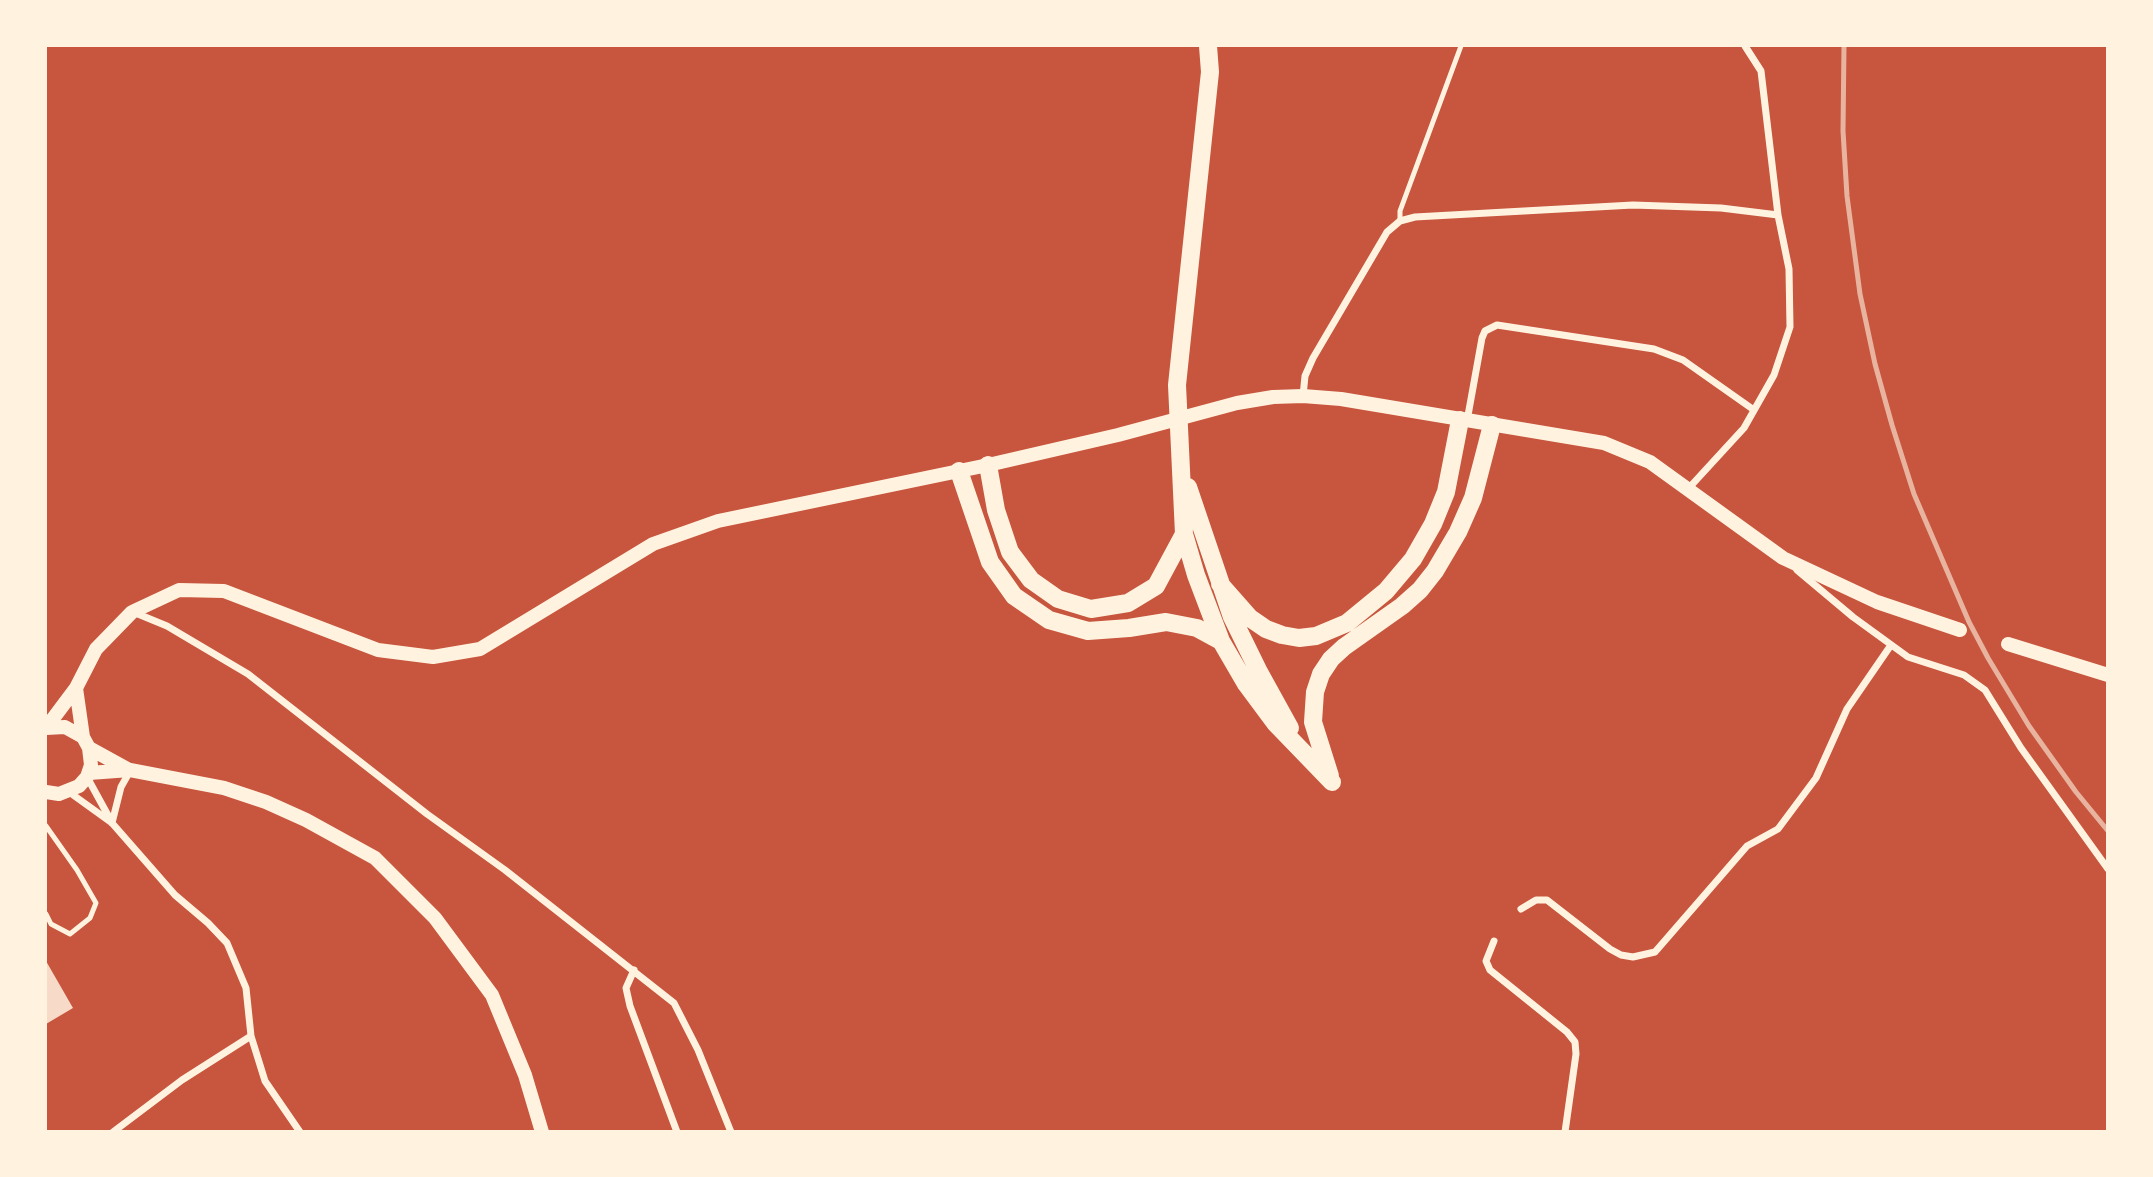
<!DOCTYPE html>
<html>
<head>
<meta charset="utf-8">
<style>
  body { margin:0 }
  #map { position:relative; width:2153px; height:1177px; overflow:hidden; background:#c8553d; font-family:Manrope,sans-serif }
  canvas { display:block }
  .frame { position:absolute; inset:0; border:47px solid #fff3e0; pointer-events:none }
</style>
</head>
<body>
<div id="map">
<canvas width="2153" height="1177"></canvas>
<div class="frame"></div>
</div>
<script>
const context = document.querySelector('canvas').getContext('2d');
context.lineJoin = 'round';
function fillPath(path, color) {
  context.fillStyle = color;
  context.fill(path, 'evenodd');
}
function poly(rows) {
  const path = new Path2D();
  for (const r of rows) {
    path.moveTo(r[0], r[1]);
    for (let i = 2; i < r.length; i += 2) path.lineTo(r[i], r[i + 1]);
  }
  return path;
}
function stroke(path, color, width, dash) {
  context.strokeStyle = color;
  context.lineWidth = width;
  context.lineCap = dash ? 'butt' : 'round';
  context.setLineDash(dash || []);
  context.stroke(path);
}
fillPath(poly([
  [46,961,73,1008,46,1024]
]), '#f7dbc8');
stroke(poly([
  [1400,221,1400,211,1461,46],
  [46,826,77,870,96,903,90,918,70,934,51,924,46,914]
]), '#fff3e0', 5);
stroke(poly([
  [1303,396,1305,376,1313,358,1387,232,1400,221,1415,217,1633,205,1721,208,1778,215],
  [1467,421,1482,338,1485,331,1497,325,1654,349,1683,360,1754,410],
  [1688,489,1744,428,1774,375,1790,327,1789,269,1778,215,1761,71,1745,46],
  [1797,570,1853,617,1908,657,1964,675,1985,690,2021,748,2108,869],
  [133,612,167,626,248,674,427,814,505,870,674,1003,698,1050,731,1132],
  [87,777,110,819],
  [69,792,112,823,175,895,208,923,227,943,246,988,251,1036,265,1081,300,1132],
  [112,823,121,787,130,771],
  [1521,909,1536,900,1547,900,1610,949,1621,955,1633,957,1655,952,1747,846,1778,829,1816,778,1847,709,1891,645],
  [1494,941,1486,961,1490,970,1567,1032,1575,1042,1576,1054,1565,1132],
  [634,970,626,988,630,1006,677,1132],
  [113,1132,182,1080,251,1036]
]), '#fff3e0', 7);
stroke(poly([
  [2008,644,2108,675],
  [76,688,83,737],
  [46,728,76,688,96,649,132,612,179,590,224,591,378,650,433,657,480,649,653,544,718,521,988,465,1118,435,1237,403,1273,397,1303,396,1341,399,1604,443,1650,462,1783,558,1877,602,1960,630],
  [46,728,65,727,83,737,89,748,91,765,87,777,79,786,59,794,46,792],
  [89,748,129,770],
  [89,773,130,770,224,788,266,802,306,820,375,858,435,918,492,995,525,1075,542,1132]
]), '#fff3e0', 14);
stroke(poly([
  [1208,46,1210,72,1177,385,1184,534,1196,575,1221,641,1246,684,1275,723,1332,782],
  [988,465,996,510,1010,552,1031,580,1058,599,1091,609,1128,603,1156,586,1184,534],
  [959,471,990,562,1014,596,1049,620,1088,631,1129,628,1166,622,1197,628,1221,641],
  [1188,487,1232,617,1258,670,1290,728],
  [1220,584,1250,618,1266,629,1282,635,1299,638,1316,636,1347,623,1386,591,1413,559,1433,524,1446,492,1460,420],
  [1330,776,1313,722,1315,692,1321,674,1331,659,1344,647,1402,606,1420,590,1435,571,1458,532,1473,498,1492,425]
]), '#fff3e0', 18);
stroke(poly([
  [1844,46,1843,131,1847,196,1860,294,1875,364,1892,425,1914,494,1969,622,1988,658,2029,726,2076,792,2108,831]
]), '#e9b49f', 5);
</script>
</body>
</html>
